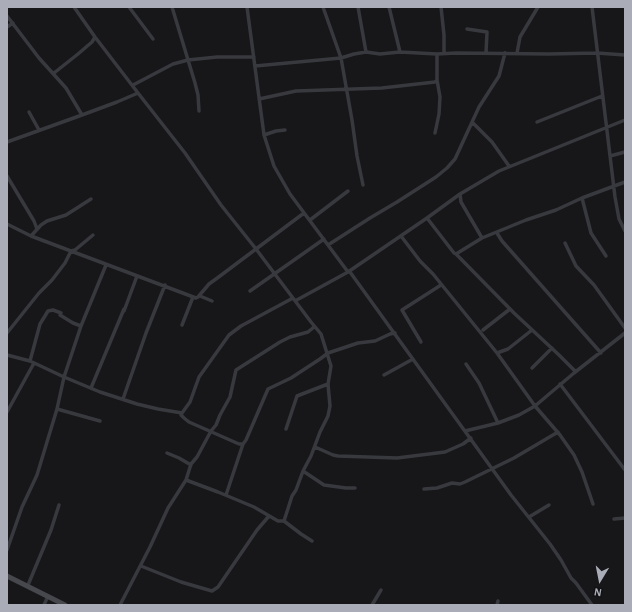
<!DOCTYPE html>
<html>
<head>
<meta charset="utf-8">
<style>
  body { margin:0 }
  #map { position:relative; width:632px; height:612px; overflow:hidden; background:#171719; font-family:"Alegreya Sans",sans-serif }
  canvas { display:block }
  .frame { position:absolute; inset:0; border:8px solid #aaadb8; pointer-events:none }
  .north { position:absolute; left:580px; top:560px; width:40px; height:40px; -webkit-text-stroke:3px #121214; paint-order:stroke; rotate:190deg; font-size:11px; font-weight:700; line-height:16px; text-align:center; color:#aaadb8 }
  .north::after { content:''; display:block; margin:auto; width:14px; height:18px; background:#aaadb8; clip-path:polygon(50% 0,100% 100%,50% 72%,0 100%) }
</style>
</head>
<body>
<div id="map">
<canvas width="632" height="612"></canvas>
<div class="frame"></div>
<div class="north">N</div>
</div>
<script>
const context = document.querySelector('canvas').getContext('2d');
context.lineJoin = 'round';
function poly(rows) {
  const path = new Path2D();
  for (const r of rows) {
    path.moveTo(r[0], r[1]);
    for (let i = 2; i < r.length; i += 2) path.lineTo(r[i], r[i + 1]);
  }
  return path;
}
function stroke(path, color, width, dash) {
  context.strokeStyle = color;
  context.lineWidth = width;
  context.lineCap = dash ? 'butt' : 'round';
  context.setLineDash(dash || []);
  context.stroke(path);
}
stroke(poly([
  [129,7,153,39],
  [172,7,195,83,198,95,199,111],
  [247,7,264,135,274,166,290,194,348,272,427,218,454,253,456,254,482,238,526,220,556,210,582,198,625,182],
  [323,7,341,58,352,120,357,156,363,185],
  [358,7,366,52],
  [389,7,400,52],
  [441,7,444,35,444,53],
  [592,7,615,197,619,219,625,231],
  [7,16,39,58,66,88,82,115,117,102,138,93,95,37,74,7],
  [7,27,13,23],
  [467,29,487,32,486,53],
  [517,53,520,37,538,7],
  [255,66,341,58,354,54,366,52,380,54,400,52,437,54,456,53,549,54,597,53,625,55],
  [54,73,78,54,92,42,95,37],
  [133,85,173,64,188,60,217,57,254,57],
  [138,93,185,153,221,205,256,249,311,322,321,334,331,366,328,384,330,406,328,416,320,432,311,456,303,471,296,490,292,496,284,521,278,521,254,507,218,492,186,480],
  [259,99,296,91,382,88,435,82,437,80,437,54],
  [29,112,39,130],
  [472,122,492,142,509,166],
  [537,122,602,96],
  [435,133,439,114,440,97,437,80],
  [264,135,276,131,285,130],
  [7,142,82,115],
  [610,156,625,152],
  [7,176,34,221,37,229],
  [460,194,461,202,482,238],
  [582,198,591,233,606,256],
  [427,218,460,194,499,171,625,120],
  [310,220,348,191],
  [7,224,31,236,196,298,198,297,209,284,220,276,304,213],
  [497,233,502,241,601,353],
  [31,236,41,225,47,221,66,215,91,199],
  [401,236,420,261,433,274,497,353,535,406,560,435,574,455,582,472,593,504],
  [565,243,576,266,594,285,625,328],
  [328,245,370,218,397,202,436,177,447,168,455,159,479,107,499,76,505,53],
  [456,254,514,313,559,355,575,371],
  [350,272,511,495,550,544,561,560,571,578,576,583,592,605],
  [250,291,324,239],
  [200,296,212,301],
  [293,298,241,326,229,335,199,377,190,402,182,413,181,415,184,418,189,422,239,444,243,444,246,440,268,389,291,378,320,359,328,353,358,343,375,341,390,334,395,333],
  [295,301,348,272],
  [124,311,137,276],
  [60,315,73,323,81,326],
  [182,325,193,297],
  [483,330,510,309],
  [7,333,39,293,52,280,65,263,71,251,75,250,93,235],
  [421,342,402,310,441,285],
  [497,353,508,349,532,330],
  [7,355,30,361,64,377,81,326,106,265],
  [30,361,40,324,48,311,53,310,61,313],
  [466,364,479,383,498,423],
  [532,368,552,348],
  [384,375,413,359],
  [560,384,625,470],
  [91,388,124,309],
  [123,399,146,333,165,285],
  [57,409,100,421],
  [7,412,34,363],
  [286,429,297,396,328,384],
  [465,431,498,423,519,415,535,406,574,373,625,333],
  [315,447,333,455,338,456,397,458,445,452,463,444,471,438],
  [167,453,179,458,191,465],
  [303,471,324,485,346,488,355,488],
  [424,489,437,488,452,483,460,484,465,482,514,458,558,432],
  [226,495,243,444],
  [529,517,549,505],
  [614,519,625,518],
  [284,521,301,534,312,541],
  [7,550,22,507,37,475,57,409,64,377,100,392,137,404,158,409,182,413],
  [141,566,181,582,212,591,218,587,257,530,269,516],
  [28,585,51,530,59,505],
  [44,605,48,596],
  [120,605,150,547,168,508,186,480,191,464,197,457,211,431,216,425,220,415,230,397,236,370,280,342,290,337,308,332,314,327],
  [372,605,381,590],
  [497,605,498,601]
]), '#38393e', 3.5);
stroke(poly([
  [7,576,65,605]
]), '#46484e', 5);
</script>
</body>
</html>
